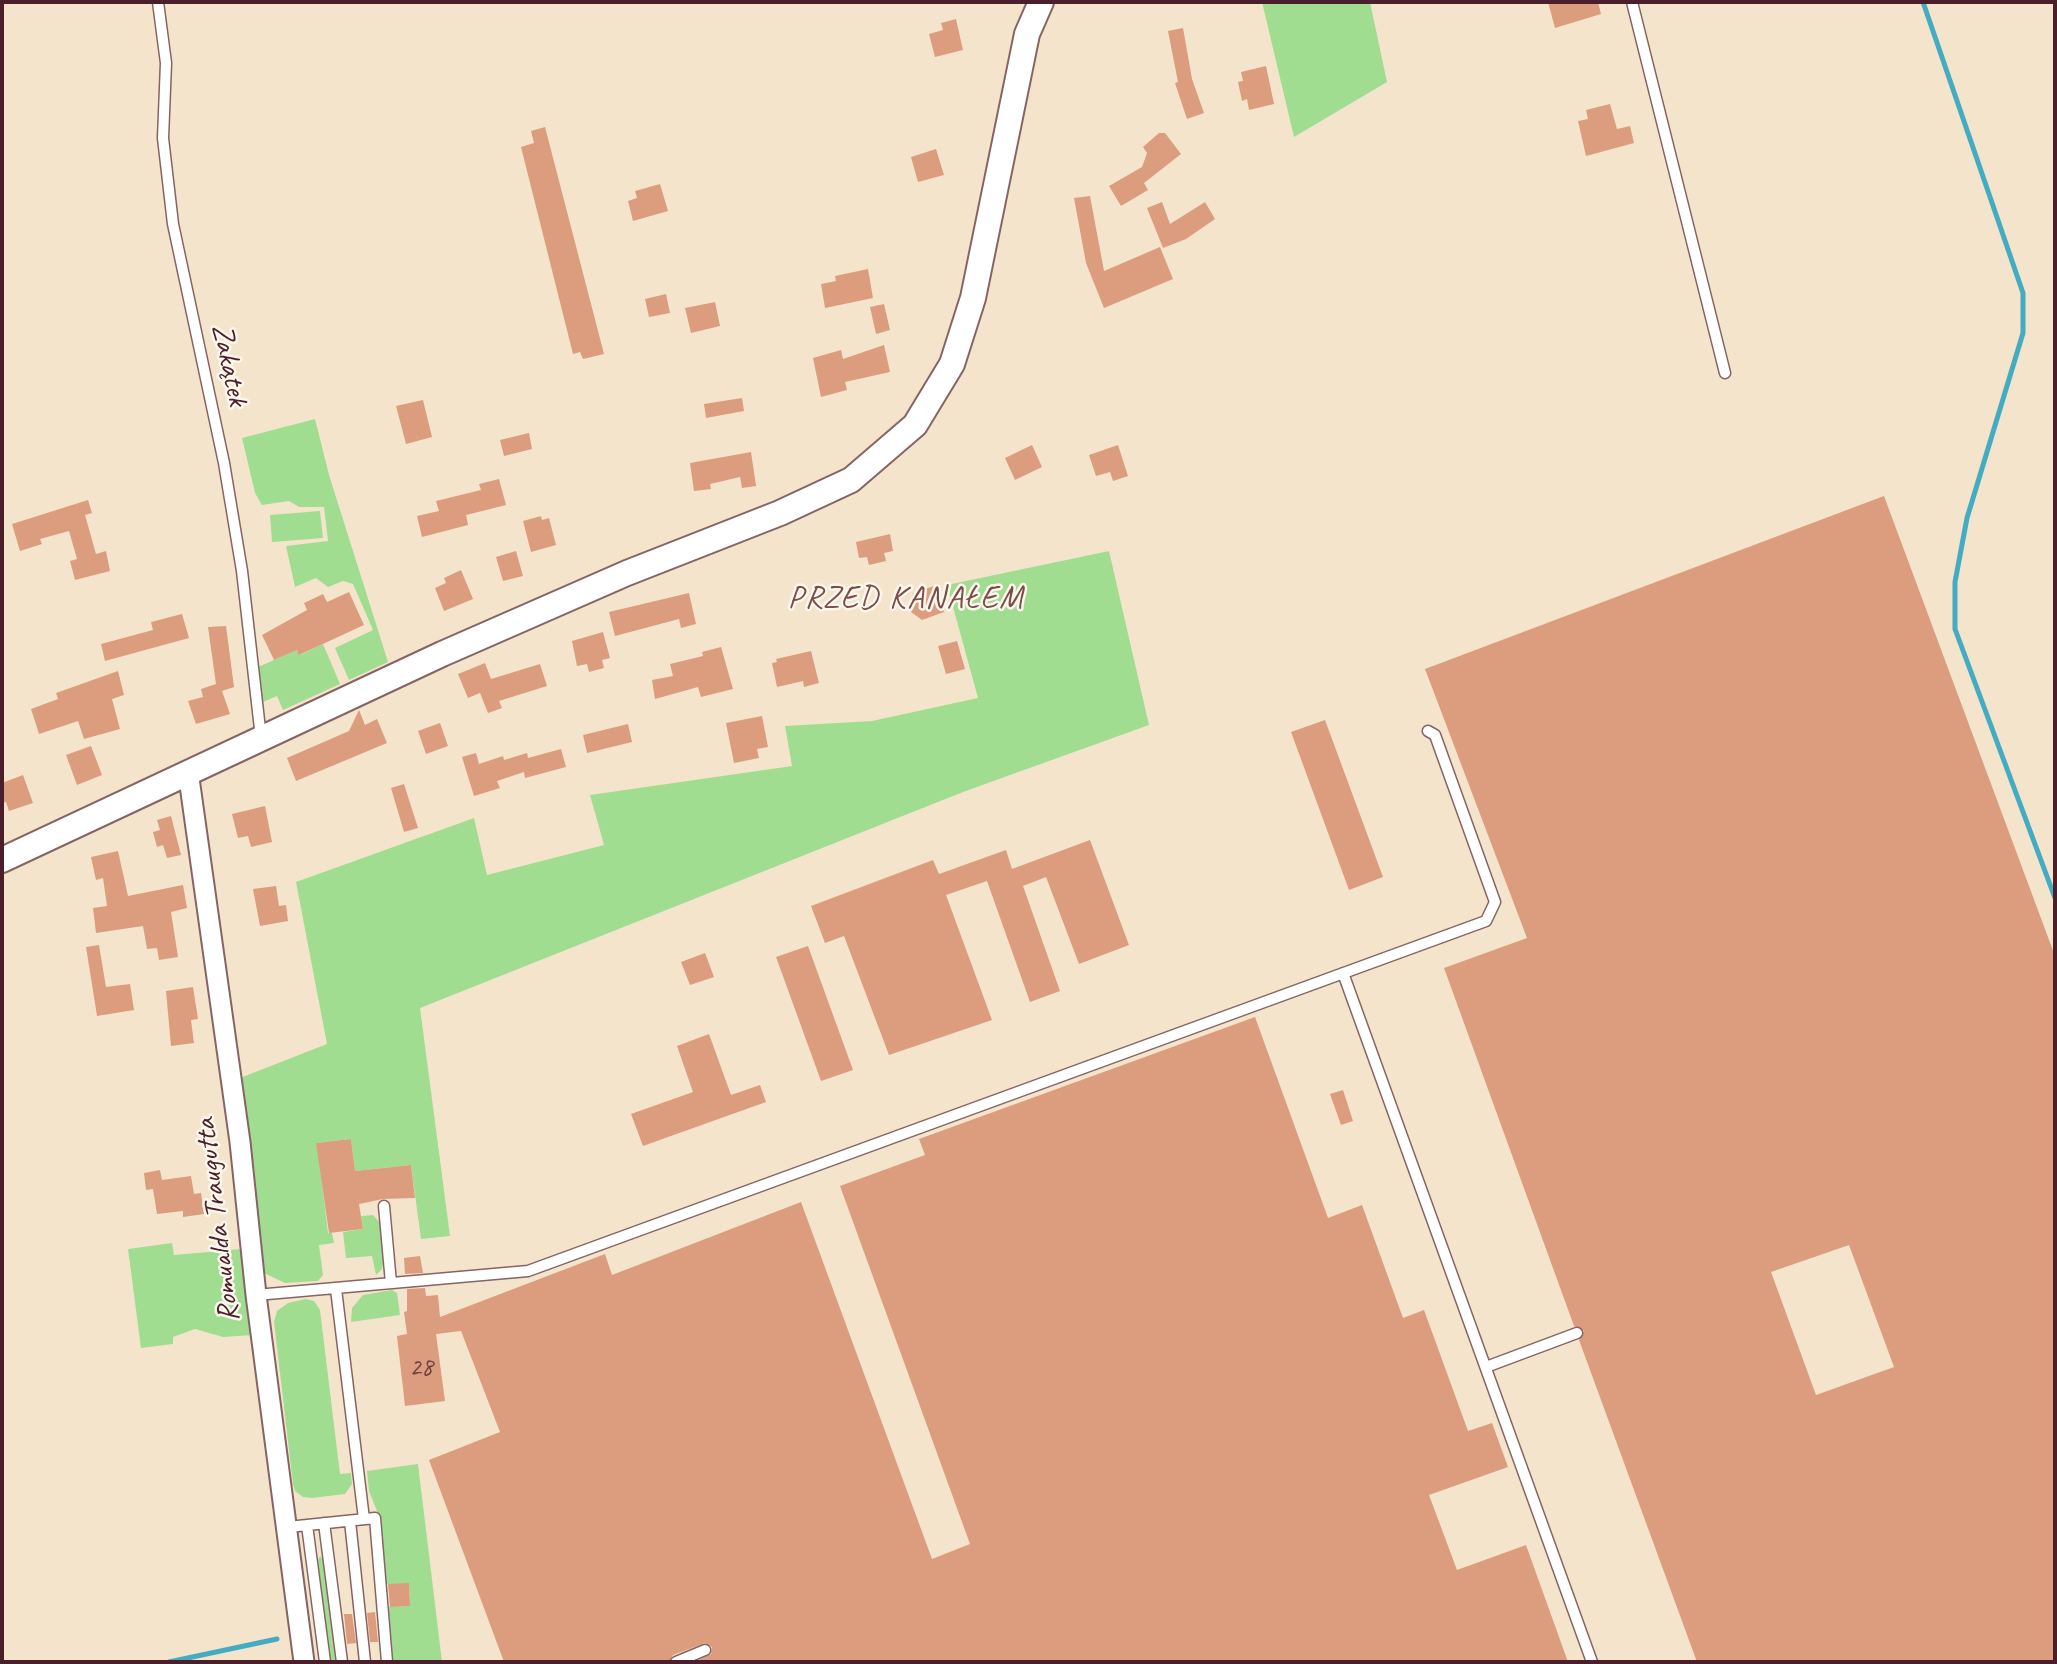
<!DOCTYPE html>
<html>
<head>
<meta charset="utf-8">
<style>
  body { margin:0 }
  #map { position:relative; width:2057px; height:1664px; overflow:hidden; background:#f5e4cc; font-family:Caveat,sans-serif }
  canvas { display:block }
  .frame { position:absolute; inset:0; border:4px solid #4a1f2b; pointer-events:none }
</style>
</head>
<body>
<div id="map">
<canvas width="2057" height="1664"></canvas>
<div class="frame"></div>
</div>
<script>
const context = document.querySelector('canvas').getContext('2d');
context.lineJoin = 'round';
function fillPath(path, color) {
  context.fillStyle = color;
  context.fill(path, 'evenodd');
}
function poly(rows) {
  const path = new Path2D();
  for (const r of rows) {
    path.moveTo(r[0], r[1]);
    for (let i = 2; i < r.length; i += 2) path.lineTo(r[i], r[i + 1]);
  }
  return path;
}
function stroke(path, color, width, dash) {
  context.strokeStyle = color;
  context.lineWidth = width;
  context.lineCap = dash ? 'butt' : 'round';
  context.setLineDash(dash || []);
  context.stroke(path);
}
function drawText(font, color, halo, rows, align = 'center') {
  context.font = font + ' Caveat,sans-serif';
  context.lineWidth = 5;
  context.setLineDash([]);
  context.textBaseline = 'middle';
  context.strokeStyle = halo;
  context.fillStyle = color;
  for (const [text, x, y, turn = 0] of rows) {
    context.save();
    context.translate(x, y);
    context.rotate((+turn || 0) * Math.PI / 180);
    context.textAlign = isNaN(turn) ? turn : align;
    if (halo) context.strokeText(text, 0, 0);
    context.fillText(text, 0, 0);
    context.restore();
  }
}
fillPath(poly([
  [1262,2,1370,2,1387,82,1294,137],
  [315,419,329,475,388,662,349,680,335,648,373,630,353,584,343,581,328,587,316,578,295,587,286,546,328,541,324,507,299,507,289,501,262,505,255,493,242,438],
  [320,511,323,538,272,542,270,515],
  [1109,551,1149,725,963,792,420,1008,450,1236,421,1239,411,1165,355,1171,351,1139,317,1143,328,1233,332,1233,334,1243,319,1245,323,1275,318,1281,285,1283,264,1273,240,1078,327,1044,296,882,474,818,487,875,604,845,590,795,792,766,785,726,872,721,978,698,947,585],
  [323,644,340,684,283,710,277,696,263,702,258,667,297,650,300,655],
  [373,1215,380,1223,384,1259,382,1269,376,1275,372,1256,346,1258,343,1232,363,1229,361,1216],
  [172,1243,174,1255,242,1249,253,1335,223,1337,195,1329,173,1337,173,1344,141,1348,128,1249],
  [392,1290,397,1293,400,1315,351,1322,352,1308,363,1295],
  [306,1299,314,1301,320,1310,340,1474,351,1473,352,1484,345,1494,312,1498,303,1497,295,1491,293,1484,274,1322,277,1311,288,1303],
  [418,1464,442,1662,390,1662,387,1607,410,1606,409,1584,385,1584,377,1511,369,1491,367,1471],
  [320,1556,325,1562,337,1662,329,1662,316,1564]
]), '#a1dd91');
stroke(poly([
  [1923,2,2023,293,2023,333,1967,518,1955,582,1955,629,2055,898],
  [169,1662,277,1639]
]), '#43acc2', 5);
fillPath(poly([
  [1548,2,1598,2,1601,14,1555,28],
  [956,19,963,50,935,57,929,34,943,30,941,23],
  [1183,28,1192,79,1204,113,1187,119,1175,83,1178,82,1168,31],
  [1266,66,1274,104,1249,110,1247,99,1242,101,1238,82,1243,81,1241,72],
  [1610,104,1617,129,1630,126,1634,143,1586,156,1578,121,1588,119,1586,110],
  [545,127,604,354,583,359,580,352,573,354,521,147,534,143,531,131],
  [1159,133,1165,133,1181,154,1144,183,1148,190,1121,206,1109,186,1142,167,1147,153,1143,147],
  [936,149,944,175,918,182,911,157],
  [660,184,668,211,633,221,628,201,637,198,635,191],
  [1090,196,1104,271,1160,247,1173,279,1104,308,1086,263,1074,198],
  [1162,202,1170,224,1205,202,1215,219,1186,239,1163,248,1147,208],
  [868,269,873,298,825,308,821,284,836,281,835,276],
  [666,294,670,313,649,317,645,299],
  [715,302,720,326,691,333,685,308],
  [884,304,890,330,876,334,870,307],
  [884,345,890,372,845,382,847,390,821,397,813,358,841,350,843,359],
  [742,398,744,411,706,418,704,404],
  [423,400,432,437,406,444,396,406],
  [529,433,532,449,504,456,500,440],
  [1032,445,1042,467,1015,480,1005,458],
  [1118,445,1128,476,1113,481,1110,472,1096,476,1089,455],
  [751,452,756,486,742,488,740,477,710,484,711,489,694,491,690,463],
  [499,479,506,505,466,515,468,525,422,537,417,516,439,511,436,501,481,490,479,484],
  [1884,496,2055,956,2055,1662,1697,1662,1579,1340,1584,1331,1574,1326,1444,968,1527,938,1425,669],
  [1849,1245,1894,1367,1816,1395,1771,1272],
  [88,500,92,513,85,515,96,554,106,551,110,571,75,580,70,561,77,559,69,531,40,539,42,544,20,551,12,524],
  [541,516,542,520,549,518,556,545,531,552,523,521],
  [890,534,893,551,884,553,886,561,869,565,867,557,859,558,856,542],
  [516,551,523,576,503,581,496,557],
  [461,570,473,599,444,611,435,588,446,583,444,578],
  [934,586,944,612,922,620,911,612,913,593],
  [349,592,364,625,299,655,297,650,274,660,262,635,307,610,304,603,323,594,327,602],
  [689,593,696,624,681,628,679,619,615,636,609,612],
  [182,614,189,638,105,661,101,644,153,630,151,622],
  [226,626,234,687,222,691,230,714,196,724,188,701,203,697,201,689,216,684,208,627],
  [603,632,610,658,602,660,604,668,589,672,587,664,577,666,572,641],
  [957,641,965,669,946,674,938,646],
  [721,647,733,689,701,697,698,687,655,699,652,680,673,676,670,664,703,656,702,652],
  [811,651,819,683,804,687,803,681,777,687,772,663,777,662,776,659],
  [485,663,491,679,540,664,547,686,499,701,502,708,488,713,480,693,468,698,458,674],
  [118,671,124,695,112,699,120,729,84,739,78,721,39,734,31,709,58,699,56,693],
  [359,710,365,725,377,719,387,743,296,781,287,758,349,731],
  [762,716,768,747,757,749,759,758,734,763,726,723],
  [1325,720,1383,877,1349,890,1291,732],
  [440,723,448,746,426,754,418,731],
  [628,724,632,742,587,753,583,735],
  [91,746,102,775,77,785,66,755],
  [561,749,566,767,525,778,524,772,497,781,500,788,474,796,462,757,476,753,479,764,503,756,504,760,527,753,528,758],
  [23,775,33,803,9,811,6,802,2,803,2,783],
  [404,784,418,828,404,832,391,788],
  [265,806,272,842,251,847,248,836,238,838,232,814],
  [171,816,181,855,167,858,163,845,157,847,153,832,160,830,157,820],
  [1090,840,1129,945,1079,964,1046,877,1023,886,1060,991,1030,1002,987,881,946,895,992,1020,889,1055,844,936,825,943,811,906,933,860,939,874,1006,850,1012,869],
  [118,851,128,896,183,885,187,908,171,912,178,957,159,960,157,948,147,949,143,926,96,933,93,908,107,906,103,878,96,880,91,857],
  [276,886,279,906,286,905,288,921,260,926,253,889],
  [99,945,106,987,130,984,134,1010,97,1016,86,947],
  [808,946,853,1070,821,1081,776,957],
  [705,953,714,977,690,985,681,962],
  [193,987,198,1019,191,1020,194,1043,171,1046,166,991],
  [1255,1017,1328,1218,1362,1205,1403,1318,1424,1310,1468,1431,1492,1423,1508,1467,1429,1495,1457,1570,1526,1545,1568,1662,695,1662,711,1654,712,1647,705,1643,673,1655,669,1662,504,1662,429,1460,500,1432,461,1331,436,1334,445,1401,405,1406,397,1336,407,1334,404,1312,407,1311,407,1289,425,1288,426,1296,438,1295,440,1317,605,1254,612,1275,801,1202,932,1559,970,1544,840,1186,925,1155,919,1139],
  [709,1034,731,1095,760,1085,766,1102,643,1146,631,1114,693,1092,677,1046],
  [1343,1090,1353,1121,1341,1125,1330,1094],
  [351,1139,355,1171,411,1165,415,1198,383,1199,359,1204,363,1229,329,1233,316,1143],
  [160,1170,162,1180,191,1176,194,1194,201,1193,204,1214,183,1217,183,1211,157,1214,153,1189,146,1190,144,1173],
  [420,1256,423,1273,405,1274,404,1258],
  [409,1583,410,1606,390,1607,388,1584],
  [375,1612,378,1642,370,1642,367,1613],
  [344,1614,352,1614,356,1643,347,1644]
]), '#db9d7d');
const service = poly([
  [158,2,166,63,163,138,173,224,224,463,242,571,261,738],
  [1632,2,1725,373],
  [1343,973,1592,1662],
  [384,1206,391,1283],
  [336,1289,364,1519],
  [256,1295,528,1271,1486,921,1495,902,1435,735,1428,731],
  [1486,1367,1577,1333],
  [350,1521,365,1662],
  [324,1523,342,1662],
  [307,1525,325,1662],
  [288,1527,375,1518,387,1662],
  [676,1662,705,1650]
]);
const minor = poly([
  [188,771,240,1142,256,1295,304,1662]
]);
const tertiary = poly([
  [2,860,442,654,627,573,780,513,851,480,915,425,952,364,973,298,1027,34,1041,2]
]);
stroke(service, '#866463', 13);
stroke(minor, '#866463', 23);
stroke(tertiary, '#866463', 28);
stroke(service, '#fff', 10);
stroke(minor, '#fff', 19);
stroke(tertiary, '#fff', 24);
drawText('26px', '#6e3e40', null, [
  ["28",421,1368]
]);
drawText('30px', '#4a1f2b', '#fbf7ec', [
  ["Zakątek",229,365,78],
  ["Romualda Traugutta",218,1220,-97]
]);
context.letterSpacing = '2px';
drawText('32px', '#7d4b48', '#fbf7ec', [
  ["PRZED KANAŁEM",906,599]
]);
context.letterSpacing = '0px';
</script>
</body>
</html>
